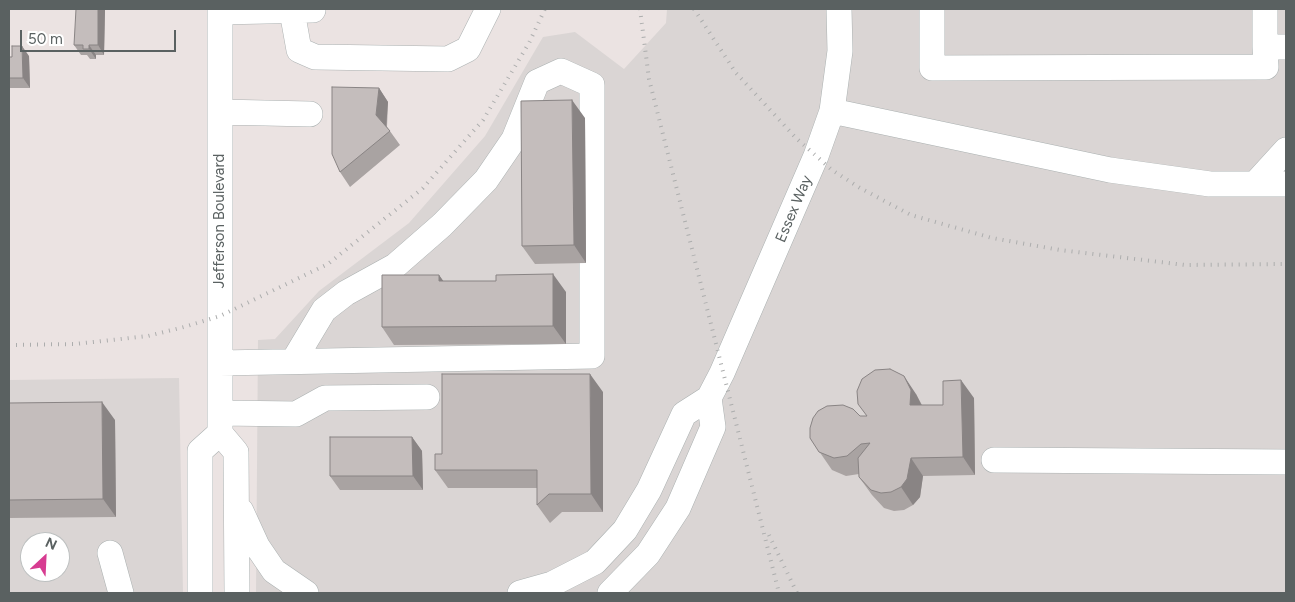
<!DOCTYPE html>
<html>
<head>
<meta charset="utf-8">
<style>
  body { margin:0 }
  #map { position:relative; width:1295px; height:602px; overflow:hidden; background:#ebe3e2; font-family:Figtree,sans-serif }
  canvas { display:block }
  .frame { position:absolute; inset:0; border:10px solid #5a6161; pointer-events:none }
  .north { position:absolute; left:20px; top:532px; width:50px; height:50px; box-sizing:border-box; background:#fff; border:1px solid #bdc0c0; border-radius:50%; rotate:25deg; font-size:14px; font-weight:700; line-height:20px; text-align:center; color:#5a6161 }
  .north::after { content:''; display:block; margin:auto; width:18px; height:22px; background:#d73c91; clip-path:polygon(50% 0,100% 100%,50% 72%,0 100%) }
  .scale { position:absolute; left:20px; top:30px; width:156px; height:22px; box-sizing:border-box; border:2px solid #5a6161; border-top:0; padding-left:6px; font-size:15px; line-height:18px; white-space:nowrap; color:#5a6161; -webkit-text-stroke:4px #fff; paint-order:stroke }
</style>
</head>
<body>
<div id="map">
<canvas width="1295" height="602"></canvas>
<div class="frame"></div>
<div class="north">N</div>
<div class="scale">50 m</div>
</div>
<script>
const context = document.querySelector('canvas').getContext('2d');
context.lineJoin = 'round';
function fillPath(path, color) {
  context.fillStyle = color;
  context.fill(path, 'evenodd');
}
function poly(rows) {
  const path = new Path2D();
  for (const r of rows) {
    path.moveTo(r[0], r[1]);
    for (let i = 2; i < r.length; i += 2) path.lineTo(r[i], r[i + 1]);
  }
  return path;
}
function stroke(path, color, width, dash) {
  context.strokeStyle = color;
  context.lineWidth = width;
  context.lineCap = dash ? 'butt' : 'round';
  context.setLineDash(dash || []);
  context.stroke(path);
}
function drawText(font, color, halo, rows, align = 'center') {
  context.font = font + ' Figtree,sans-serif';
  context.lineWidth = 5;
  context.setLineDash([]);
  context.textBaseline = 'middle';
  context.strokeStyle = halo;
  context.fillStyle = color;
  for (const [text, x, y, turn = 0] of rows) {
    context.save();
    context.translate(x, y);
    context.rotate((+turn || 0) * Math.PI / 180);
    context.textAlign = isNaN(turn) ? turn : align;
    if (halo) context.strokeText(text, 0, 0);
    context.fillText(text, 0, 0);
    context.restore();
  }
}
fillPath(poly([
  [667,9,1286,9,1286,593,256,593,258,340,275,339,319,291,409,223,485,136,543,37,575,32,624,69,666,23],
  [179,378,183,593,9,593,9,380],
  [30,542,60,542,60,572,30,572]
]), '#dad5d4');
const minor = poly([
  [220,9,220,433,236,452,237,593],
  [932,9,932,68,1266,67,1265,47],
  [1265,9,1265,47,1286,47],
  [292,11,299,50,315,57,448,59,468,49,488,9],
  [220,12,313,10],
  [832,111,1110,170,1210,184,1286,184],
  [220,112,310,114],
  [1255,184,1286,150],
  [220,363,592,356,592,85,561,71,537,82,514,139,486,180,442,225,395,266,346,293,324,310,294,360],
  [220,413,296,414,325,398,427,397],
  [994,460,1286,462],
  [241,511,257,546,274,571,306,593],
  [110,553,121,593],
  [200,593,200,451,220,433],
  [520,593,552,584,595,562,625,530,649,490,684,414,709,398,722,373,816,156,832,111,840,51,839,9],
  [610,593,648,554,678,508,713,427,709,398]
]);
stroke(minor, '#abb1b1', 26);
stroke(minor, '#fff', 25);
stroke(poly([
  [640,9,649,79,779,593],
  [694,9,736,73,796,138,832,170,860,188,911,215,992,238,1060,250,1185,265,1286,264],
  [9,345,75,344,148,336,184,327,220,316,328,264,423,188,483,120,529,43,545,9],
  [769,535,797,593]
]), '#acadad', 4, [1, 6]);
fillPath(poly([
  [105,10,104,55,96,55,96,59,90,59,87,55,81,55,74,45],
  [29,56,30,88,9,88,9,57],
  [379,88,388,102,387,127,400,145,350,187,340,172],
  [585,118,586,263,535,264,522,246],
  [439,275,443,281,496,281,566,292,566,344,394,345,382,327],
  [603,392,603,512,562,512,550,523,537,505,537,488,448,488,435,470,442,454],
  [916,394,922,405,943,405,974,398,975,475,923,476,920,497,913,505,904,510,894,511,884,508,872,495,859,477,859,474,846,476,832,470,810,438,860,416,867,416],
  [9,403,115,420,116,517,9,518],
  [412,437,422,451,423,490,340,490,330,476]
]), '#a9a3a2');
fillPath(poly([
  [98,9,105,9,105,10,104,55,98,45],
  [89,45,96,55,96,59,89,49],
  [22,46,29,56,30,88,23,78],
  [379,88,388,102,386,129,376,115],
  [572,100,585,118,586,263,574,245],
  [553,274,566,292,566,344,553,326],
  [439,275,452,293,439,281],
  [590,374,603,392,603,512,591,494],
  [904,376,916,394,923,408,910,405],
  [961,380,974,398,975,475,963,457],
  [102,402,115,420,116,517,103,499],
  [412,437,422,451,423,490,413,476],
  [911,458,923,476,920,497,913,505,901,487]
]), '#898484');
const building = poly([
  [76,9,98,9,98,45,89,45,89,49,83,49,83,45,74,45,76,9],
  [12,46,22,46,23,78,9,78,9,57,12,57,12,46],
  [332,87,379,88,376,115,390,131,340,172,332,154,332,87],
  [572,100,574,245,522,246,521,101,572,100],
  [553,274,553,326,382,327,382,275,439,275,439,281,496,281,496,275,553,274],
  [890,369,904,376,911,390,910,405,943,405,943,381,961,380,963,457,911,458,907,479,901,487,891,492,881,493,871,490,859,477,858,458,870,443,861,444,847,456,834,458,819,452,810,438,810,428,813,418,818,411,827,406,843,405,853,409,860,416,867,416,858,404,857,391,862,379,875,370,890,369],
  [442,374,590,374,591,494,549,494,537,505,537,470,435,470,435,454,442,454,442,374],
  [102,402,103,499,9,500,9,403,102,402],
  [330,437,412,437,413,476,330,476,330,437]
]);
fillPath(building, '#c4bdbc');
stroke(building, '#898484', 1);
drawText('15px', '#5a6161', '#fff', [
  ["Essex Way",794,209,-67],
  ["Jefferson Boulevard",220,221,-90]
]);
</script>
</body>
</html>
